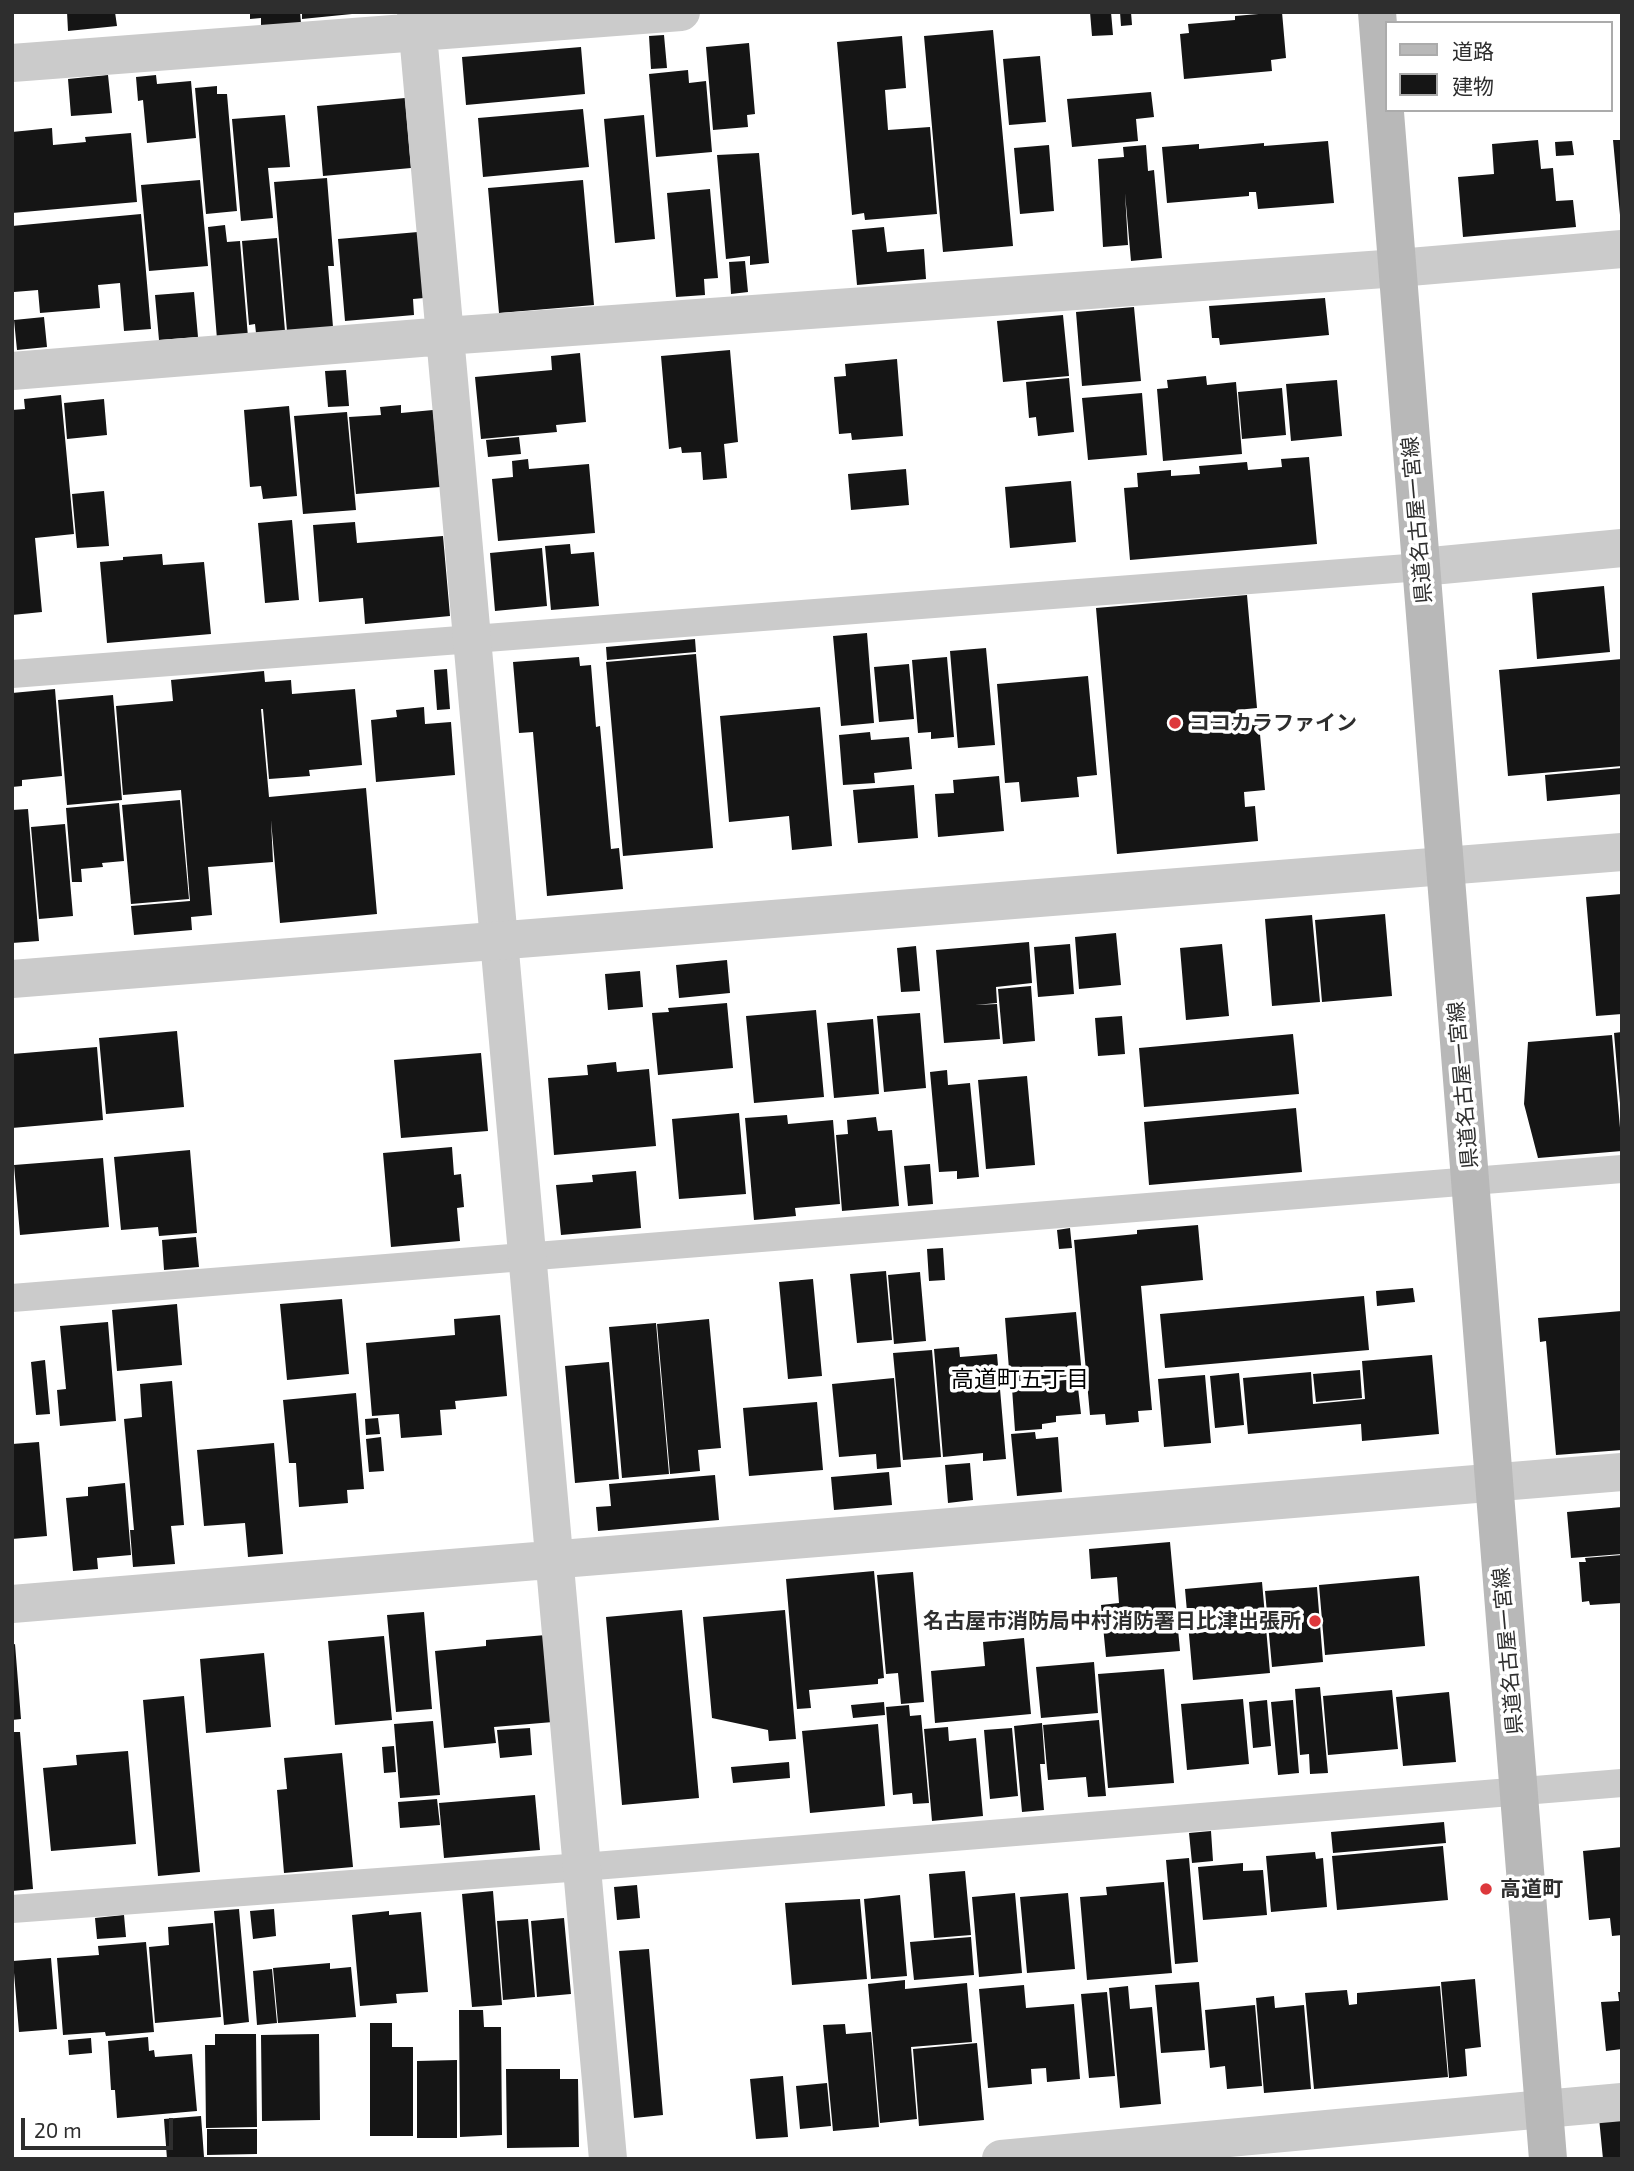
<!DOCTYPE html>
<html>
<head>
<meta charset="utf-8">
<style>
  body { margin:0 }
  #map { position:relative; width:1634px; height:2171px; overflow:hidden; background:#fff; font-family:"Exo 2","Noto Sans JP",sans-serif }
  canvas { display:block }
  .frame { position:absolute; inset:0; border:14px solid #2e2e2e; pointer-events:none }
  .legend { position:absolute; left:1385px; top:21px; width:228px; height:91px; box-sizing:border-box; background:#fff; border:2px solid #ababab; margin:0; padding:9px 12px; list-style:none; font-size:21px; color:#2e2e2e }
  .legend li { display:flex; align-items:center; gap:14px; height:35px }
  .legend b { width:35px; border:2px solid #ababab }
  .scale { position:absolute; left:21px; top:2118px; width:152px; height:32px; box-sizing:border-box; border:4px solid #2e2e2e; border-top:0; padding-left:9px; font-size:21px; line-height:24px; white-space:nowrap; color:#2e2e2e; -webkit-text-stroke:5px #fff; paint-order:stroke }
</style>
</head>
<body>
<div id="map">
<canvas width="1634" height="2171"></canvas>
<div class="frame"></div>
<ul class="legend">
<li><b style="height:9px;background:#b8b8b8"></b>道路</li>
<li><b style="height:19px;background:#151515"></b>建物</li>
</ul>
<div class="scale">20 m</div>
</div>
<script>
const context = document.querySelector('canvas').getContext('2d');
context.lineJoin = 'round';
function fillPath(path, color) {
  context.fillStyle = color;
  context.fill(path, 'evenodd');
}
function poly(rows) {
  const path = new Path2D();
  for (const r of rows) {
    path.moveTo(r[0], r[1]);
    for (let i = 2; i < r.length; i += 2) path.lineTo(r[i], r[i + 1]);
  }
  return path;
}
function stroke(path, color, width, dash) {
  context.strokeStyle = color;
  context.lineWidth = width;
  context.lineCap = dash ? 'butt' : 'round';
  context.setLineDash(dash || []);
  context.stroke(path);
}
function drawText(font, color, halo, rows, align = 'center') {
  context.font = font + ' "Exo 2","Noto Sans JP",sans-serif';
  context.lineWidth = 7;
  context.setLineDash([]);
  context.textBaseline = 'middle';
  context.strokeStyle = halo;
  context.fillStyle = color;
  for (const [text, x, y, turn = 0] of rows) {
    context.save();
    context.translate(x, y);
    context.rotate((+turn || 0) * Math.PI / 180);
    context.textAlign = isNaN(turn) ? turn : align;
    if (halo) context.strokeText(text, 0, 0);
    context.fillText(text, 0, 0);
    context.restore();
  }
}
fillPath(poly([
  [67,12,115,12,117,26,68,31],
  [250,12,300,12,301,23,261,26,261,18,250,19],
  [302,12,352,12,352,14,302,19],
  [1090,12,1111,12,1113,35,1092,36],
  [1120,12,1131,12,1132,25,1121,26],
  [1282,12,1286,58,1271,60,1272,71,1184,79,1180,34,1189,33,1188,24,1235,20,1235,16],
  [993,30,1013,246,943,252,924,36],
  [664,35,667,68,651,69,649,36],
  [902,36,906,88,885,90,888,130,930,127,937,214,865,220,864,213,852,215,837,42],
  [749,43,755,114,747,115,748,127,713,130,706,47],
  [581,47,585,94,466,105,462,57],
  [1040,56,1046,122,1009,125,1003,59],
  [688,70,689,83,706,81,712,152,656,157,649,74],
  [108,75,112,113,71,116,68,79],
  [156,75,157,84,191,81,196,138,147,143,143,100,138,101,136,77],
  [217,86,217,94,227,94,237,211,206,214,195,88],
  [1151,92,1154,117,1136,119,1138,141,1072,147,1067,99],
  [405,98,411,168,323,176,317,106],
  [583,109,589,167,483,177,478,118],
  [285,115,290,167,268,168,273,218,241,221,232,119],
  [644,115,655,239,615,243,604,119],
  [52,128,53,145,86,142,85,137,131,133,137,202,12,213,12,132],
  [1538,140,1541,169,1553,168,1556,201,1573,200,1576,227,1463,237,1458,177,1494,174,1492,144],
  [1613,140,1622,140,1622,215,1620,215],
  [1328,141,1334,203,1258,209,1256,192,1249,192,1249,196,1167,203,1162,147,1199,144,1199,149,1264,143,1264,146],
  [1572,141,1574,155,1556,156,1555,142],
  [1049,145,1054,211,1020,214,1014,148],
  [1146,145,1148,171,1154,170,1162,258,1131,261,1125,193,1128,245,1103,247,1098,159,1124,157,1123,147],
  [759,153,769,263,750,265,750,256,726,259,717,155],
  [327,178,334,266,328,266,333,327,287,331,274,182],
  [200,180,208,266,149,271,141,185],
  [583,180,594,305,499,313,488,188],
  [710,189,718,278,704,279,705,295,676,297,667,193],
  [141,214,151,329,124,331,120,283,98,285,100,308,40,313,38,290,14,292,12,226],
  [225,225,227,242,240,241,248,337,217,339,208,227],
  [884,227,887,252,924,249,926,279,857,285,852,230],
  [418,232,424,298,413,299,414,315,345,321,338,239],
  [277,238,285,331,256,333,255,324,249,325,242,241],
  [745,261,748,292,731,294,729,262],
  [194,292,198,337,159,340,155,295],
  [1325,298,1329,335,1220,345,1219,338,1212,338,1209,306],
  [1134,307,1141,381,1082,386,1076,312],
  [1063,315,1069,376,1003,382,997,321],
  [44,317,47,347,17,350,14,320],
  [730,350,738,442,724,444,727,478,703,480,701,452,682,453,681,447,669,449,661,356],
  [580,353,586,422,556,425,557,432,481,439,475,377,552,370,551,356],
  [897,359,903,436,852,440,851,433,839,434,834,377,846,376,845,364],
  [346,370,349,406,328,407,325,371],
  [1206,376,1207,385,1236,382,1242,454,1163,461,1157,389,1168,388,1167,380],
  [1069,378,1074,432,1038,436,1036,417,1029,418,1026,382],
  [1337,380,1342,436,1291,441,1286,384],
  [1282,388,1286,435,1242,439,1238,392],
  [1142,393,1147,455,1088,460,1082,398],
  [61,395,74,534,35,538,42,612,12,615,12,410,25,409,24,399],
  [104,399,107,435,67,439,64,403],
  [401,405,401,413,433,410,440,487,356,494,349,417,381,415,380,407],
  [289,406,297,496,263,499,261,486,250,487,244,410],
  [347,412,356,510,303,514,294,416],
  [519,437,521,454,488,457,486,440],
  [1309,457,1317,544,1130,560,1124,488,1138,487,1137,473,1171,470,1171,476,1200,474,1199,466,1247,462,1248,470,1282,467,1281,459],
  [528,459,529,469,589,464,595,533,498,541,492,479,513,477,512,461],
  [906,469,909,505,851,510,848,474],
  [1071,481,1076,542,1010,548,1005,487],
  [104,491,109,546,77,548,72,494],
  [292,520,299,600,265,603,258,523],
  [355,522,357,543,443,536,450,616,365,624,363,598,319,602,313,525],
  [570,544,571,554,594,552,599,606,551,610,545,546],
  [542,548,547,606,495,611,490,553],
  [162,554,163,565,204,562,211,634,107,643,100,562,123,560,123,557],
  [1604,586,1610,652,1537,659,1532,593],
  [1247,595,1257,708,1237,710,1238,725,1259,723,1265,790,1244,792,1245,807,1255,806,1258,841,1117,854,1096,608],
  [867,633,874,723,841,726,833,636],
  [695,639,696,652,607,660,606,647],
  [986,648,995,745,958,748,950,651],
  [696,654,713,848,623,856,606,662],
  [579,657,580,666,591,665,596,727,600,726,611,849,619,848,623,889,547,896,533,732,519,733,513,662],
  [947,657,954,737,931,739,931,732,918,733,912,660],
  [1622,659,1622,766,1508,776,1499,670],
  [909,664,914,719,879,722,874,667],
  [447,669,450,709,437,710,434,670],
  [264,671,265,682,291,680,292,694,355,689,362,765,309,770,310,776,269,779,263,709,261,709,269,797,366,788,377,914,280,923,271,820,273,862,208,867,212,915,191,917,192,930,134,935,131,906,190,901,181,790,123,795,116,706,173,701,171,680],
  [1088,676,1097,775,1077,777,1079,797,1021,802,1019,782,1005,783,997,684],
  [55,689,62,776,22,780,22,786,12,787,12,693],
  [113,695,122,800,67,805,58,700],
  [424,707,425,724,451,722,455,775,376,782,371,720,397,717,396,710],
  [820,707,832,846,792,850,789,816,729,822,720,716],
  [870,732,871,740,909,737,912,769,874,773,875,783,843,785,839,735],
  [1622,768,1622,794,1547,801,1545,775],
  [999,776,1004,831,938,837,935,794,954,793,953,780],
  [914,785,918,838,858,843,853,790],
  [180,800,189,899,131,904,122,805],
  [119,803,124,861,102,863,103,867,81,869,82,882,72,882,66,808],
  [28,809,39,941,12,943,12,810],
  [65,824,73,916,39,919,31,827],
  [1622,894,1622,1014,1596,1016,1586,897],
  [1385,914,1392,996,1322,1002,1315,920],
  [1312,915,1320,1002,1272,1006,1265,919],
  [1116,933,1121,985,1079,989,1075,937],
  [1029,942,1032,983,996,987,997,1003,975,1005,997,1004,1000,1039,944,1043,936,950],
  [1070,944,1074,994,1038,997,1034,947],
  [1222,944,1229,1016,1186,1020,1180,948],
  [916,946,920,991,901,992,897,948],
  [727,960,730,993,679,998,676,965],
  [640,971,643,1007,608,1010,605,974],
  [1031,986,1035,1041,1003,1044,998,989],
  [727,1003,733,1068,658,1075,652,1013,669,1012,668,1008],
  [816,1010,824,1097,754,1103,746,1016],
  [920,1013,926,1088,884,1092,877,1016],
  [1122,1016,1125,1054,1098,1056,1095,1018],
  [873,1019,879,1094,834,1098,827,1023],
  [177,1031,184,1107,106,1114,99,1038],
  [1622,1032,1622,1103,1620,1103,1614,1033],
  [1293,1034,1299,1094,1144,1107,1139,1048],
  [1612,1035,1622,1151,1538,1158,1524,1104,1528,1042],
  [97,1047,103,1120,12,1128,12,1054],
  [481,1053,488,1131,401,1138,394,1060],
  [616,1062,617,1072,649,1069,656,1146,554,1155,548,1078,588,1075,587,1065],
  [947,1070,948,1085,970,1083,979,1177,957,1179,957,1171,939,1172,930,1072],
  [1027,1076,1035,1165,986,1169,978,1080],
  [1296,1108,1302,1172,1149,1185,1144,1122],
  [739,1113,746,1194,679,1199,672,1119],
  [787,1115,788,1124,833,1120,840,1204,795,1208,796,1216,754,1220,745,1118],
  [876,1117,878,1131,892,1130,899,1206,842,1211,836,1135,848,1134,847,1120],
  [452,1147,454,1175,461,1174,464,1207,457,1208,460,1241,391,1247,383,1153],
  [190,1150,197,1233,159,1236,158,1227,121,1230,114,1157],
  [103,1158,109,1227,20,1235,14,1165],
  [930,1164,933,1204,908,1206,904,1166],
  [636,1171,641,1228,561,1235,556,1185,593,1182,592,1175],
  [1198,1225,1203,1280,1141,1286,1152,1410,1138,1411,1139,1422,1106,1425,1105,1414,1090,1415,1074,1240,1137,1234,1137,1230],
  [1070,1228,1072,1248,1059,1249,1057,1230],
  [196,1237,199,1267,164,1270,162,1240],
  [943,1248,945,1280,929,1281,927,1249],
  [886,1271,892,1340,857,1343,850,1274],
  [920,1272,926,1341,894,1344,888,1275],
  [813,1279,822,1376,788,1379,779,1282],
  [1413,1288,1415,1302,1377,1306,1376,1291],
  [1364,1296,1369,1350,1165,1368,1160,1314],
  [342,1299,349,1374,287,1380,280,1304],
  [177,1304,182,1365,117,1371,112,1310],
  [1622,1311,1622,1450,1556,1455,1546,1341,1540,1342,1538,1318],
  [1076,1312,1082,1375,1010,1382,1005,1318],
  [500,1315,507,1396,455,1401,456,1409,440,1410,442,1435,401,1438,399,1414,372,1416,366,1343,455,1335,454,1319],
  [709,1319,721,1448,698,1450,700,1471,670,1474,657,1324],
  [108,1322,116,1421,60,1426,57,1390,66,1389,60,1326],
  [656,1323,669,1474,622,1478,609,1327],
  [959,1347,960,1357,997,1354,1006,1459,983,1461,983,1453,943,1457,934,1349],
  [932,1350,941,1457,903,1460,893,1353],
  [1432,1355,1439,1434,1362,1441,1361,1424,1248,1434,1243,1378,1311,1372,1313,1404,1365,1399,1362,1361],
  [45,1360,50,1414,36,1415,31,1362],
  [609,1362,619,1479,575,1483,565,1366],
  [1360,1370,1362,1398,1316,1402,1313,1374],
  [1239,1373,1244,1425,1215,1428,1210,1376],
  [1205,1375,1211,1443,1164,1447,1158,1379],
  [894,1378,901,1467,877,1469,876,1454,839,1457,832,1384],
  [1077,1379,1081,1414,1056,1416,1056,1422,1042,1424,1042,1429,1015,1431,1012,1388,1034,1386,1033,1383],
  [172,1381,184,1525,171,1526,175,1564,133,1567,130,1530,134,1530,124,1419,142,1417,140,1384],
  [356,1393,364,1489,347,1490,348,1503,299,1507,296,1463,289,1463,283,1400],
  [817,1402,823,1470,749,1476,743,1408],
  [378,1418,380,1434,366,1435,365,1419],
  [1035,1432,1036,1439,1058,1437,1062,1492,1017,1496,1011,1434],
  [381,1437,384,1471,369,1472,366,1439],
  [39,1442,47,1536,12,1539,12,1444],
  [274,1443,283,1554,248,1557,245,1523,204,1526,197,1450],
  [970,1463,973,1500,948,1503,945,1465],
  [889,1472,892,1505,834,1510,831,1477],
  [715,1475,719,1520,598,1531,596,1507,611,1506,609,1484],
  [125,1483,131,1555,97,1558,98,1569,73,1571,66,1498,88,1496,88,1487],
  [1622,1507,1622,1554,1571,1558,1567,1512],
  [1170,1542,1180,1651,1106,1657,1101,1605,1119,1603,1117,1577,1091,1579,1089,1549],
  [1622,1555,1622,1603,1590,1605,1589,1601,1582,1602,1579,1562,1586,1562,1585,1558],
  [874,1571,884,1678,878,1679,878,1684,809,1690,811,1708,797,1709,786,1579],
  [913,1572,924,1702,901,1704,898,1673,886,1674,877,1575],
  [1419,1576,1425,1646,1325,1655,1319,1585],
  [1262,1582,1270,1673,1193,1680,1185,1589],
  [1317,1587,1323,1662,1272,1667,1265,1591],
  [682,1610,699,1798,622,1805,606,1617],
  [785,1610,796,1739,769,1741,768,1730,712,1718,703,1617],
  [424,1612,432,1709,396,1712,387,1615],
  [546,1635,553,1722,494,1727,496,1743,444,1748,435,1651,486,1646,486,1640],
  [384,1636,392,1720,335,1725,328,1641],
  [1024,1638,1031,1714,935,1723,931,1671,985,1666,983,1642],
  [15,1644,21,1719,12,1720,12,1645],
  [264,1653,271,1727,206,1733,200,1659],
  [1094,1662,1098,1713,1041,1718,1036,1667],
  [1164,1669,1174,1783,1108,1788,1098,1674],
  [1320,1687,1328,1773,1310,1774,1309,1754,1300,1755,1295,1689],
  [1392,1690,1398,1749,1328,1755,1323,1696],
  [1449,1692,1456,1762,1403,1766,1396,1697],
  [184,1696,200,1872,158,1876,143,1700],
  [1243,1699,1249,1764,1187,1770,1181,1704],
  [1267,1700,1271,1746,1253,1748,1249,1702],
  [1293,1700,1299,1773,1278,1775,1271,1702],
  [884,1702,885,1715,853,1718,851,1705],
  [909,1705,910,1716,921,1715,929,1803,913,1804,912,1793,893,1795,886,1707],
  [1099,1720,1106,1796,1088,1797,1086,1777,1048,1780,1043,1725],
  [433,1721,440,1795,400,1798,394,1724],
  [1042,1723,1045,1764,1040,1764,1044,1810,1022,1812,1014,1726],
  [878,1724,885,1806,810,1813,802,1731],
  [948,1727,949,1741,976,1738,983,1816,932,1821,924,1729],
  [530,1728,532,1755,500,1758,497,1730],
  [1012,1728,1018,1796,990,1799,984,1730],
  [12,1732,20,1732,33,1889,12,1891],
  [394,1746,396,1772,384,1773,382,1747],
  [128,1751,136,1844,51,1851,43,1768,77,1765,76,1755],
  [342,1753,353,1867,284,1873,277,1790,287,1789,284,1758],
  [789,1762,790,1778,733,1783,731,1767],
  [535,1795,540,1850,444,1858,439,1803],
  [437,1799,440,1825,400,1828,398,1802],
  [1444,1822,1446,1843,1333,1853,1331,1832],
  [1211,1831,1213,1861,1192,1863,1189,1833],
  [1443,1846,1448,1900,1337,1910,1332,1856],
  [1622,1847,1622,1935,1612,1936,1610,1918,1589,1920,1583,1851],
  [1315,1852,1316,1859,1323,1858,1327,1907,1271,1912,1266,1856],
  [1189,1858,1198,1962,1175,1964,1166,1860],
  [1243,1863,1243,1871,1263,1870,1267,1915,1203,1920,1198,1867],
  [965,1871,971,1935,934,1938,929,1874],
  [1164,1882,1172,1973,1087,1980,1080,1897,1107,1895,1106,1887],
  [637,1885,640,1918,617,1920,614,1887],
  [493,1891,502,2005,472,2007,462,1894],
  [1015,1893,1022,1973,979,1977,972,1897],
  [1068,1893,1075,1969,1027,1973,1020,1897],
  [900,1895,907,1976,871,1979,864,1899],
  [860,1899,867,1979,792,1985,785,1903],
  [239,1909,249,2022,224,2025,214,1911],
  [274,1909,276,1936,253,1939,250,1911],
  [389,1911,389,1915,421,1912,428,1992,396,1994,397,2003,360,2006,352,1915],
  [124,1915,126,1937,97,1939,95,1918],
  [564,1918,571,1994,537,1997,531,1921],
  [528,1919,535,1997,503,2000,497,1921],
  [213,1923,221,2017,155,2023,149,1947,169,1945,168,1927],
  [971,1937,974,1975,914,1980,910,1942],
  [146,1942,154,2032,106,2036,105,2032,63,2035,57,1958,99,1955,98,1946],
  [649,1949,663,2115,634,2118,619,1951],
  [51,1958,57,2029,19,2032,13,1961],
  [330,1963,330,1969,351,1967,356,2017,278,2023,273,1968],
  [272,1969,277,2023,257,2025,253,1971],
  [1475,1979,1481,2047,1465,2049,1467,2076,1449,2078,1441,1982],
  [905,1980,905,1989,967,1983,972,2042,911,2047,917,2119,880,2123,868,1984],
  [1199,1982,1205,2050,1161,2053,1155,1985],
  [1024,1985,1026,2008,1074,2004,1080,2079,1047,2082,1046,2068,1031,2069,1032,2084,988,2088,979,1989],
  [1128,1986,1130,2009,1152,2007,1161,2104,1120,2108,1109,1988],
  [1440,1986,1448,2077,1314,2089,1305,1993,1347,1990,1349,2005,1357,2004,1357,1993],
  [1107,1992,1115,2076,1089,2078,1081,1994],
  [1618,1992,1622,1992,1622,2049,1606,2051,1601,2002,1619,2001],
  [1274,1996,1275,2008,1304,2005,1311,2089,1264,2093,1256,1998],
  [1255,2005,1262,2086,1227,2089,1225,2066,1210,2068,1205,2010],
  [459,2010,483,2010,484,2027,501,2027,502,2135,460,2137],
  [370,2023,392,2023,392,2047,413,2047,413,2136,370,2136],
  [845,2024,846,2034,871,2032,879,2127,833,2131,823,2025],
  [215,2034,256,2034,257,2127,206,2128,205,2045,215,2045],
  [319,2034,320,2120,262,2121,261,2035],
  [148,2037,149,2051,154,2050,155,2057,192,2054,197,2111,117,2118,115,2090,111,2090,108,2041],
  [91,2038,92,2053,69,2055,68,2040],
  [977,2043,984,2120,919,2126,913,2049],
  [457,2060,457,2138,417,2138,417,2061],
  [506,2069,560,2069,560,2079,578,2079,579,2147,507,2148],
  [783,2076,788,2137,756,2139,750,2079],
  [827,2083,831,2126,800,2129,796,2086],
  [201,2116,204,2157,167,2159,164,2119],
  [1622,2116,1622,2159,1603,2159,1599,2118],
  [207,2129,257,2129,257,2154,207,2155]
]), '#151515');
stroke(poly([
  [12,674,1421,567],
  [12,1298,1622,1169],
  [12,1909,582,1867,1622,1783]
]), '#cbcbcb', 28);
stroke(poly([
  [416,12,608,2159],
  [12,63,681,12],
  [12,371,445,336,1398,268,1622,249],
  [1421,567,1622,548],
  [12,1604,1622,1472],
  [1544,2109,1622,2102]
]), '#cbcbcb', 38);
stroke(poly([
  [12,979,1622,852],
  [1001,2159,1544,2109]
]), '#cbcbcb', 38);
stroke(poly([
  [1377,12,1548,2159]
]), '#b8b8b8', 38);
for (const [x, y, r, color] of [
  [1175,723,7,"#dd383c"],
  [1315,1621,7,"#dd383c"],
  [1486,1889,7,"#dd383c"]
]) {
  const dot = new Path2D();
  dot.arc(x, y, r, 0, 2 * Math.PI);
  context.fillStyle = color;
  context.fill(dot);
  stroke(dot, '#fff', 2.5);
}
drawText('21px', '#2e2e2e', '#fff', [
  ["県道名古屋一宮線",1417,520,-95],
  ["県道名古屋一宮線",1463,1085,-95],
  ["県道名古屋一宮線",1508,1651,-95]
]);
drawText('bold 21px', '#2e2e2e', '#fff', [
  ["ココカラファイン",1189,723],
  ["名古屋市消防局中村消防署日比津出張所",1301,1621,"right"],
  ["高道町",1500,1889]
], 'left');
drawText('23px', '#000', '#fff', [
  ["高道町五丁目",1020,1379]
]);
</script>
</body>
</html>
